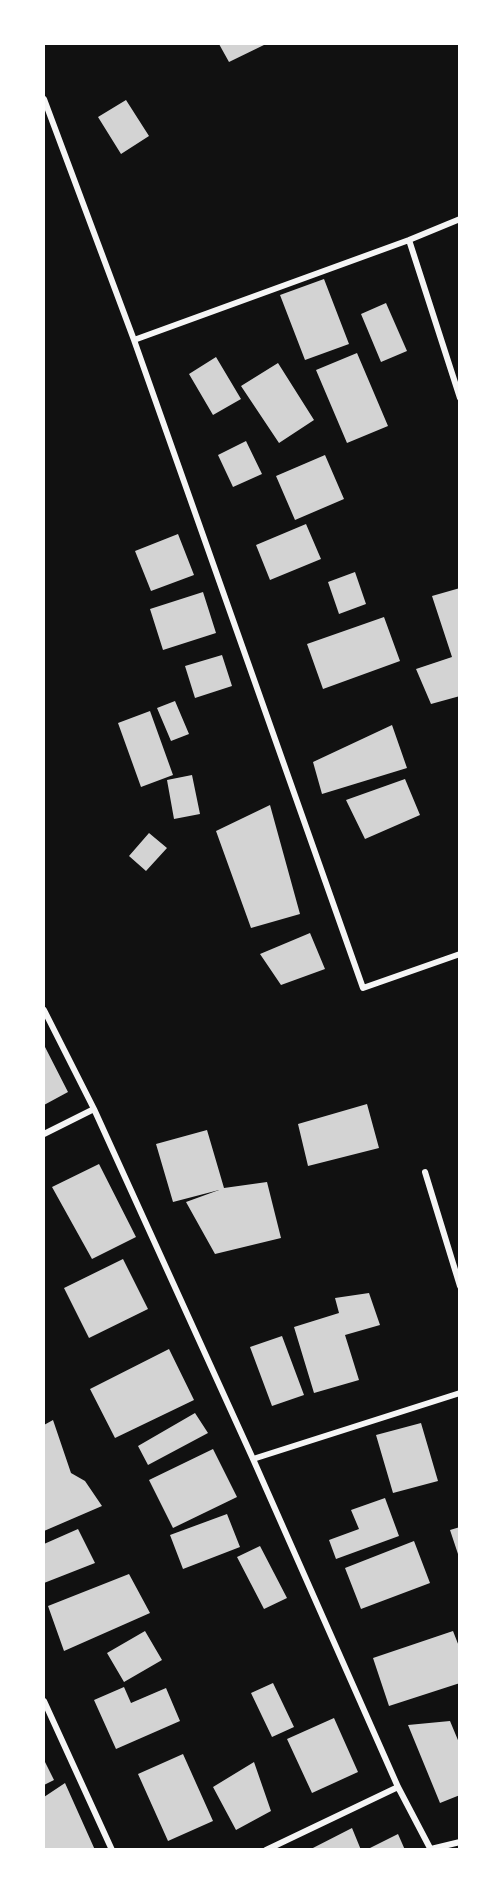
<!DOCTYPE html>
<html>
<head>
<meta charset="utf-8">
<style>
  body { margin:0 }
  #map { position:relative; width:503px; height:1893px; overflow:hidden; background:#111; font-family:Montserrat,sans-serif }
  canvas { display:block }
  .frame { position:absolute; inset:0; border:45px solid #fff; pointer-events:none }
</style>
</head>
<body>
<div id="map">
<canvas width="503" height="1893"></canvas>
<div class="frame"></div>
</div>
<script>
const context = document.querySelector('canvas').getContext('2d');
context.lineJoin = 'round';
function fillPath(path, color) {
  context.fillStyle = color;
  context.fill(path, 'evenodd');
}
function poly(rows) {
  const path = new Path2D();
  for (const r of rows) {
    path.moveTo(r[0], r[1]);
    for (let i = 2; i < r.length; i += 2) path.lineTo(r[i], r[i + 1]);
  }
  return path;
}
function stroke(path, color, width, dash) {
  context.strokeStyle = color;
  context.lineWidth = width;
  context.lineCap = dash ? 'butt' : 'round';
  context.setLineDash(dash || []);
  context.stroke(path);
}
fillPath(poly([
  [219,44,266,44,229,62],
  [126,100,149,136,121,154,98,117],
  [324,279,349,344,305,360,280,295],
  [386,303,407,351,381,362,361,314],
  [357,353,388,426,347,443,316,370],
  [216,357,241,399,213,415,189,374],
  [278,363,314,420,279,443,241,386],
  [246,441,262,474,233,487,218,455],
  [325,455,344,499,295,520,276,476],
  [306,524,321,559,270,580,256,545],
  [178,534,194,575,151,591,135,551],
  [355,572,366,604,339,614,328,582],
  [460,588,460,696,431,704,416,669,452,657,432,596],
  [203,592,216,633,163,650,150,609],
  [384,617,400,661,323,689,307,644],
  [222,655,232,686,195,698,185,666],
  [175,701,189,734,171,741,157,708],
  [150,711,173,775,141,787,118,723],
  [392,725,407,768,322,794,313,762],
  [192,775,200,814,174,819,167,780],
  [405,779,420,815,365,839,346,800],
  [270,805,300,914,251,928,216,831],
  [149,833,167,848,146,871,129,856],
  [310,933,325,969,281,985,260,954],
  [44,1045,68,1092,44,1105],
  [367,1104,379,1148,308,1166,298,1124],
  [207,1130,224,1188,267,1182,281,1238,215,1254,186,1202,219,1190,173,1202,156,1144],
  [99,1164,136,1237,92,1259,52,1187],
  [123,1259,148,1309,89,1338,64,1288],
  [369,1293,380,1325,345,1335,359,1380,314,1393,294,1327,339,1313,335,1298],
  [282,1336,304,1395,272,1406,250,1347],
  [169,1349,194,1400,115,1438,90,1389],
  [195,1413,208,1433,148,1465,138,1446],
  [53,1420,71,1473,85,1481,102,1506,44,1531,44,1425],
  [421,1423,438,1481,393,1493,376,1435],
  [213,1449,237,1497,173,1528,149,1480],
  [385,1498,399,1536,336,1559,329,1540,359,1529,351,1510],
  [227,1514,240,1547,183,1569,170,1535],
  [460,1527,460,1557,459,1557,450,1530],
  [78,1529,95,1563,44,1583,44,1544],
  [414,1541,430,1583,361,1609,345,1568],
  [260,1546,287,1598,264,1609,237,1557],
  [129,1574,150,1613,64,1651,48,1606],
  [145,1631,162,1660,124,1682,107,1653],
  [453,1631,460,1649,460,1683,389,1706,373,1658],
  [273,1683,294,1727,272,1737,251,1693],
  [124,1687,131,1703,166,1688,180,1721,116,1749,94,1700],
  [334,1718,358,1772,312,1793,287,1739],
  [450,1721,460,1745,460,1795,440,1803,408,1725],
  [183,1754,213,1821,168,1841,138,1774],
  [44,1760,54,1780,44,1785],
  [254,1762,271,1811,236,1830,213,1787],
  [65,1783,95,1850,45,1850,44,1845,44,1797],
  [352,1828,361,1850,309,1850],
  [398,1834,405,1850,366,1850]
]), '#d3d3d3');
stroke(poly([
  [44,99,134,340,363,988,460,954],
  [409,240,460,398],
  [134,340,409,240,460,219],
  [44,1010,94,1109,253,1459,398,1787,431,1850],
  [44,1134,94,1109],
  [425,1172,460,1286],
  [253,1459,460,1393],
  [44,1701,112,1850],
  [431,1849,460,1842],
  [266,1850,398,1787]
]), '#f5f5f5', 6);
</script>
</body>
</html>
